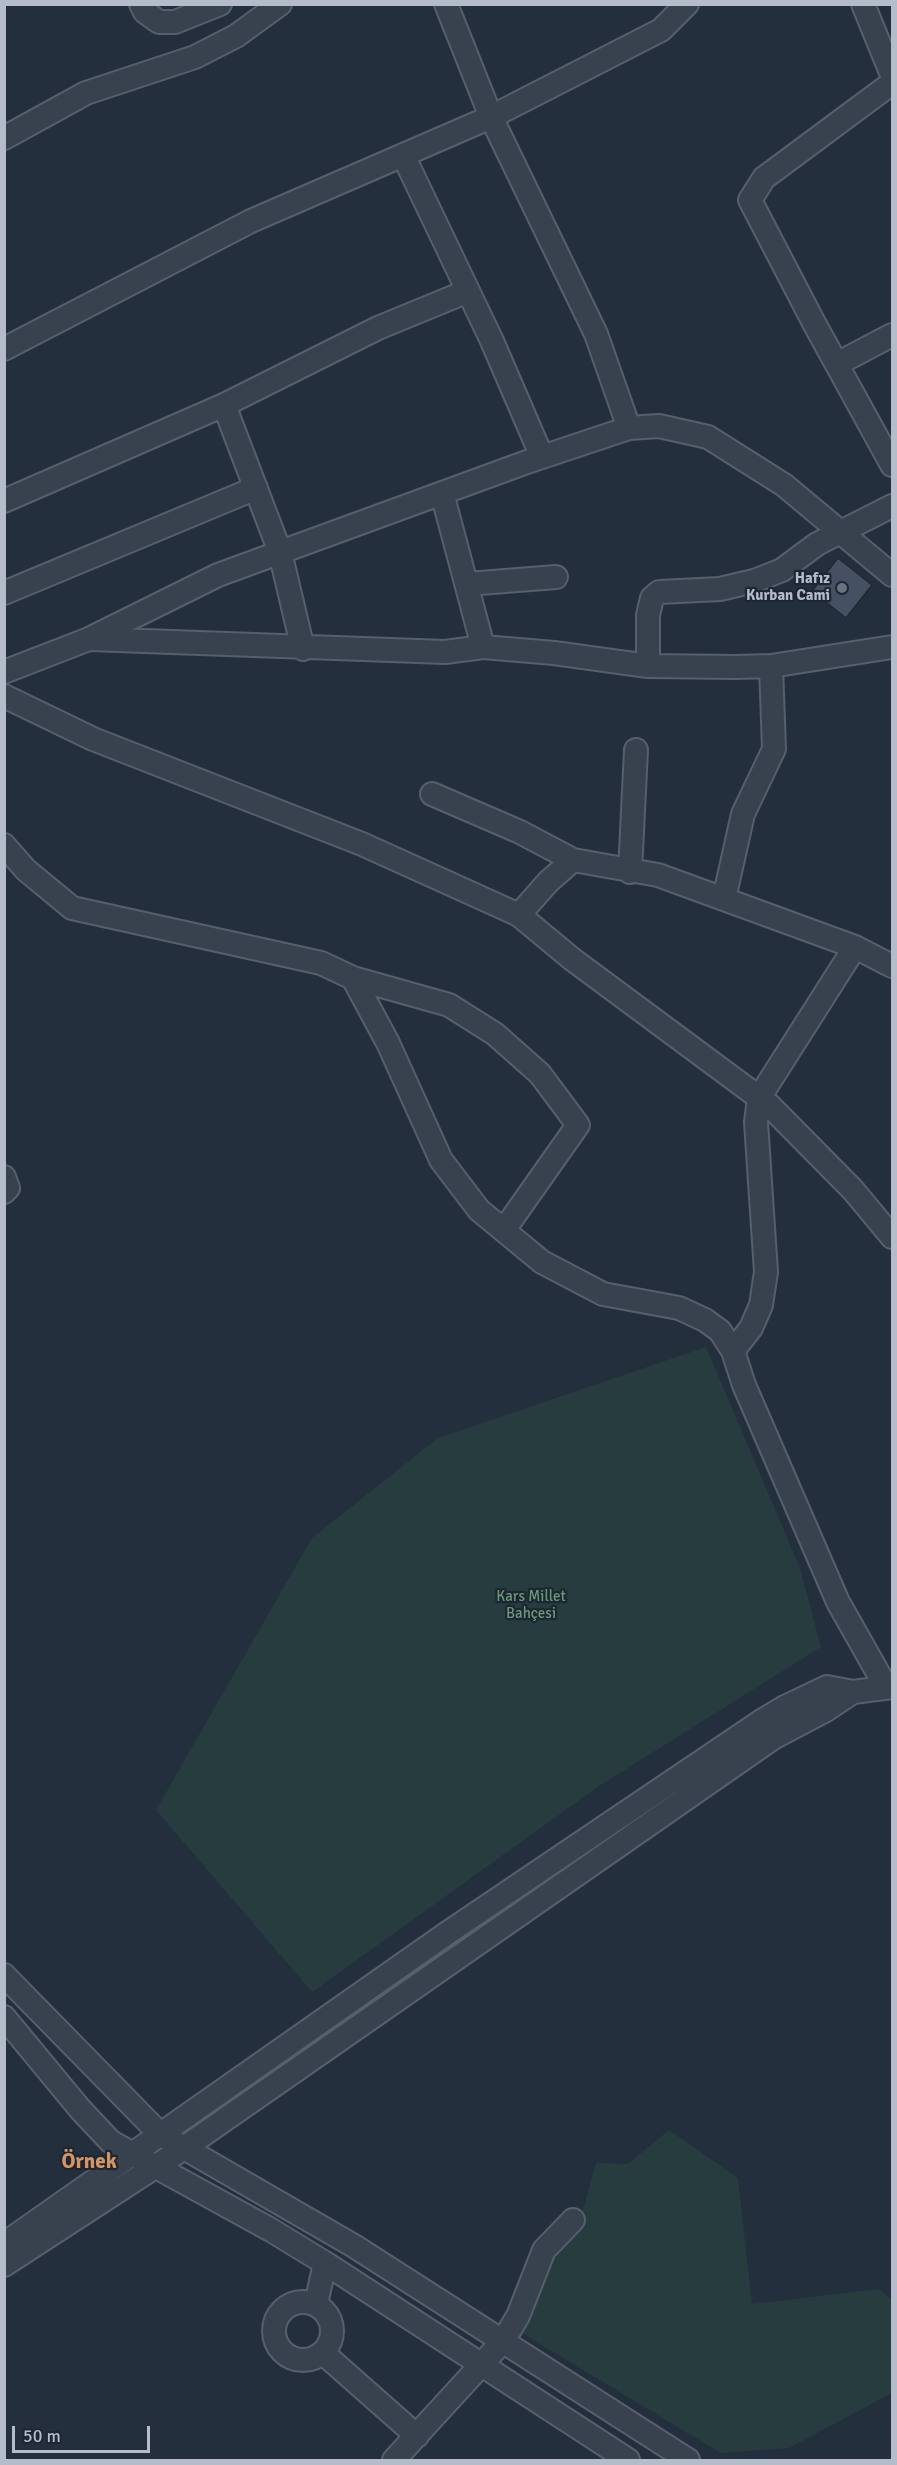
<!DOCTYPE html>
<html>
<head>
<meta charset="utf-8">
<style>
  body { margin:0 }
  #map { position:relative; width:897px; height:2465px; overflow:hidden; background:#242f3e; font-family:Signika,sans-serif }
  canvas { display:block }
  .frame { position:absolute; inset:0; border:6px solid #b4bcc9; pointer-events:none }
  .scale { position:absolute; left:12px; top:2426px; width:138px; height:27px; box-sizing:border-box; border:3px solid #b4bcc9; border-top:0; padding-left:8px; font-size:18px; line-height:21px; white-space:nowrap; color:#b4bcc9; -webkit-text-stroke:4px #1d2633; paint-order:stroke }
</style>
</head>
<body>
<div id="map">
<canvas width="897" height="2465"></canvas>
<div class="frame"></div>
<div class="scale">50 m</div>
</div>
<script>
const context = document.querySelector('canvas').getContext('2d');
context.lineJoin = 'round';
function fillPath(path, color) {
  context.fillStyle = color;
  context.fill(path, 'evenodd');
}
function poly(rows) {
  const path = new Path2D();
  for (const r of rows) {
    if (r.length === 3) {
      path.moveTo(r[0] + r[2], r[1]);
      path.arc(r[0], r[1], r[2], 0, 2 * Math.PI);
      continue;
    }
    path.moveTo(r[0], r[1]);
    for (let i = 2; i < r.length; i += 2) path.lineTo(r[i], r[i + 1]);
  }
  return path;
}
function stroke(path, color, width, dash) {
  context.strokeStyle = color;
  context.lineWidth = width;
  context.lineCap = dash ? 'butt' : 'round';
  context.setLineDash(dash || []);
  context.stroke(path);
}
function drawText(font, color, halo, rows, align = 'center') {
  context.font = font + ' Signika,sans-serif';
  context.lineWidth = 4.5;
  context.setLineDash([]);
  context.textBaseline = 'middle';
  context.strokeStyle = halo;
  context.fillStyle = color;
  for (const [text, x, y, turn = 0] of rows) {
    context.save();
    context.translate(x, y);
    context.rotate((+turn || 0) * Math.PI / 180);
    context.textAlign = isNaN(turn) ? turn : align;
    if (halo) context.strokeText(text, 0, 0);
    context.fillText(text, 0, 0);
    context.restore();
  }
}
fillPath(poly([
  [706,1347,800,1568,821,1647,602,1784,312,1992,156,1810,312,1538,438,1438],
  [669,2130,738,2178,752,2304,879,2289,892,2300,892,2393,789,2448,721,2453,520,2332,548,2253,580,2221,596,2163,628,2164]
]), '#263c3f');
const building = poly([
  [838,558,872,585,846,618,812,591,838,558]
]);
fillPath(building, '#455162');
stroke(building, '#1f2835', 1.5);
const minor = poly([
  [141,4,145,12,159,22,175,22,220,4],
  [446,4,491,117,596,334,629,428],
  [863,4,892,75],
  [892,83,764,178,750,200,814,323,892,465],
  [4,138,86,93,195,57,236,36,280,4],
  [403,155,492,341,542,457],
  [4,349,251,221,491,117,661,30,687,4],
  [837,364,892,335],
  [224,405,280,552,303,649],
  [442,493,483,647],
  [4,501,224,405,378,328,468,291],
  [467,584,556,577],
  [4,593,256,488],
  [90,639,445,652,483,647,554,653,648,666,736,667,771,666,892,647],
  [648,666,648,615,652,598,659,592,720,589,754,581,782,570,817,544,892,506],
  [4,672,89,639,218,575,527,462,629,428,659,426,708,437,784,485,892,575],
  [4,696,93,739,362,844,519,915,572,959,769,1105,853,1190,892,1237],
  [432,794,520,832,573,860,658,875,855,947,892,966],
  [4,845,26,870,72,908,321,963,353,978,388,1043,441,1160,479,1210,542,1262,603,1294,679,1308,705,1320,720,1331,733,1351,744,1385,838,1602,886,1687],
  [630,872,636,750],
  [724,899,743,814,774,749,771,666],
  [519,915,548,882,573,860],
  [353,978,449,1005,495,1034,540,1074,578,1125,504,1230],
  [4,1177,8,1188,4,1192],
  [733,1351,751,1328,761,1305,766,1272,756,1122,759,1098,855,947],
  [4,1975,160,2134,354,2246,688,2460],
  [4,2017,80,2109,111,2142,271,2230,325,2263,628,2460],
  [4,2244,446,1934,760,1722,785,1707,827,1687,853,1692,892,1687],
  [4,2265,184,2148,773,1738,826,1710,853,1692],
  [303,2331,29],
  [316,2304,325,2263],
  [323,2353,417,2436],
  [394,2460,503,2341,518,2316,544,2250,573,2220]
]);
stroke(minor, '#565f6c', 26);
stroke(minor, '#38414e', 22);
for (const [x, y, r, color] of [
  [842,588,6,"#6b7280"]
]) {
  const dot = new Path2D();
  dot.arc(x, y, r, 0, 2 * Math.PI);
  context.fillStyle = color;
  context.fill(dot);
  stroke(dot, '#1d2633', 2);
}
drawText('bold 15px', '#b4bcc9', '#1d2633', [
  ["Hafız",830,579],
  ["Kurban Cami",830,596]
], 'right');
drawText('15px', '#6b9a76', '#1d2633', [
  ["Kars Millet",531,1597],
  ["Bahçesi",531,1614]
]);
drawText('bold 21px', '#d59563', '#1d2633', [
  ["Örnek",89,2162]
]);
</script>
</body>
</html>
